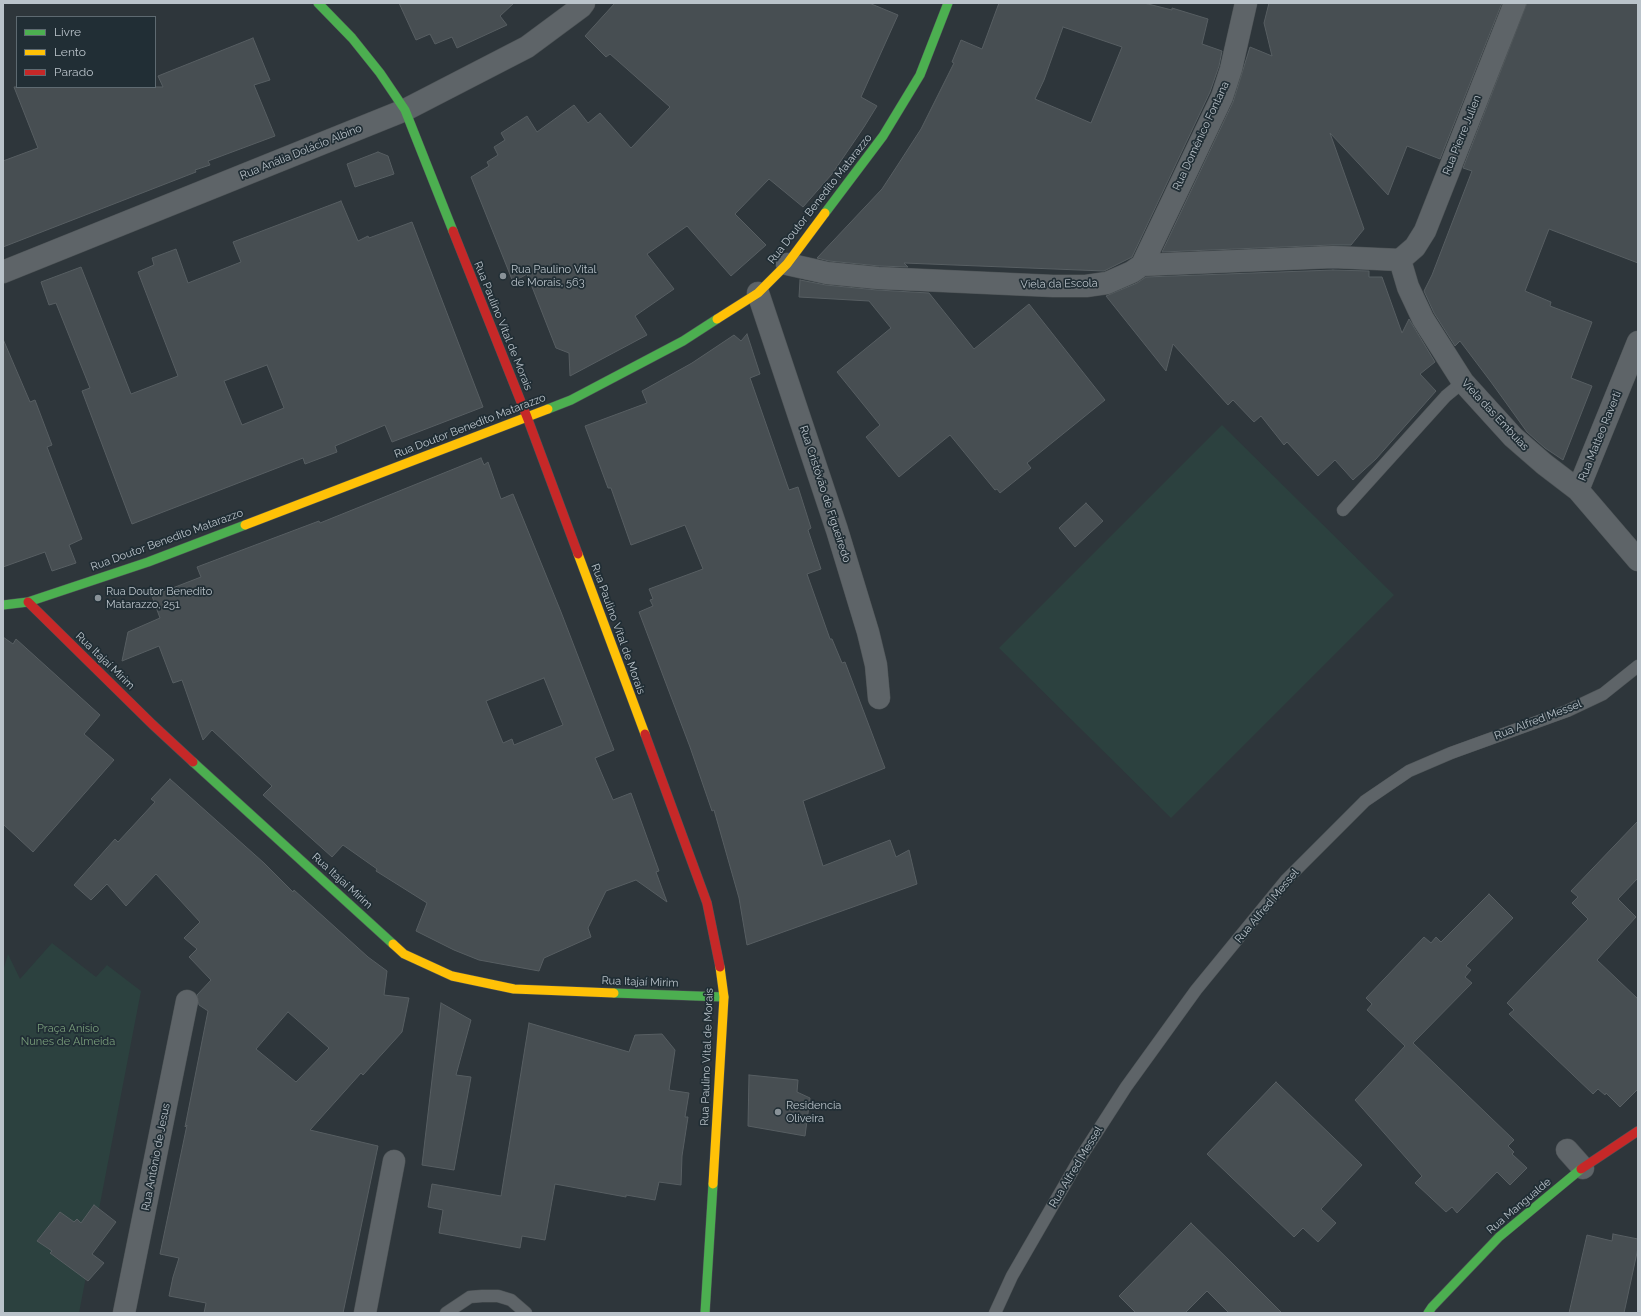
<!DOCTYPE html>
<html>
<head>
<meta charset="utf-8">
<style>
  body { margin:0 }
  #map { position:relative; width:1641px; height:1316px; overflow:hidden; background:#2e363b; font-family:Raleway,sans-serif }
  canvas { display:block }
  .frame { position:absolute; inset:0; border:4px solid #bac3ca; pointer-events:none }
  .legend { position:absolute; left:16px; top:16px; width:140px; height:72px; box-sizing:border-box; background:#212e35; border:1px solid #5e6a71; margin:0; padding:5px 7px; list-style:none; font-size:12px; color:#bac3ca }
  .legend li { display:flex; align-items:center; gap:8px; height:20px }
  .legend b { width:20px; border:1px solid #5e6a71 }
</style>
</head>
<body>
<div id="map">
<canvas width="1641" height="1316"></canvas>
<div class="frame"></div>
<ul class="legend">
<li><b style="height:5px;background:#4caf50"></b>Livre</li>
<li><b style="height:5px;background:#ffc107"></b>Lento</li>
<li><b style="height:5px;background:#c62828"></b>Parado</li>
</ul>
</div>
<script>
const context = document.querySelector('canvas').getContext('2d');
context.lineJoin = 'round';
function fillPath(path, color) {
  context.fillStyle = color;
  context.fill(path, 'evenodd');
}
function poly(rows) {
  const path = new Path2D();
  for (const r of rows) {
    path.moveTo(r[0], r[1]);
    for (let i = 2; i < r.length; i += 2) path.lineTo(r[i], r[i + 1]);
  }
  return path;
}
function stroke(path, color, width, dash) {
  context.strokeStyle = color;
  context.lineWidth = width;
  context.lineCap = dash ? 'butt' : 'round';
  context.setLineDash(dash || []);
  context.stroke(path);
}
function drawText(font, color, halo, rows, align = 'center') {
  context.font = font + ' Raleway,sans-serif';
  context.lineWidth = 3.5;
  context.setLineDash([]);
  context.textBaseline = 'middle';
  context.strokeStyle = halo;
  context.fillStyle = color;
  for (const [text, x, y, turn = 0] of rows) {
    context.save();
    context.translate(x, y);
    context.rotate((+turn || 0) * Math.PI / 180);
    context.textAlign = isNaN(turn) ? turn : align;
    if (halo) context.strokeText(text, 0, 0);
    context.fillText(text, 0, 0);
    context.restore();
  }
}
fillPath(poly([
  [1222,425,1394,595,1171,818,999,648],
  [52,943,96,977,107,965,141,991,79,1313,3,1313,3,971,8,954,20,979]
]), '#2c413f');
const building = poly([
  [399,3,514,3,500,16,507,25,457,48,452,37,435,44,430,34,416,40,399,3],
  [615,3,869,3,898,15,861,97,877,106,864,127,832,174,803,207,769,179,735,214,766,245,731,276,687,226,647,254,674,289,635,316,647,335,570,376,569,353,556,348,527,274,513,282,471,177,489,166,487,162,498,155,494,147,505,140,501,133,527,116,537,132,574,105,588,123,600,113,631,148,670,107,610,54,606,57,585,36,615,3],
  [999,3,1144,3,1172,10,1172,8,1208,19,1202,44,1222,51,1219,66,1210,92,1132,257,1104,271,904,263,908,267,879,266,829,261,817,258,882,189,899,163,921,129,954,63,952,62,961,40,982,49,999,3],
  [1063,27,1122,47,1091,123,1035,99,1044,80,1063,27],
  [1269,3,1502,3,1440,159,1407,146,1388,195,1330,133,1364,229,1351,245,1332,245,1162,252,1233,102,1250,47,1272,56,1264,23,1269,3],
  [1527,3,1638,3,1638,263,1549,229,1525,291,1551,302,1550,306,1592,322,1571,378,1592,386,1563,460,1545,448,1527,432,1491,382,1460,341,1455,346,1434,313,1424,291,1432,275,1472,171,1463,168,1527,3],
  [253,38,270,80,254,85,275,136,208,161,210,165,195,170,196,172,3,247,3,161,38,148,14,87,163,87,158,76,253,38],
  [378,152,388,156,394,174,355,187,347,164,378,152],
  [341,201,358,241,368,236,369,238,412,222,483,407,392,442,385,425,335,446,337,452,305,464,303,458,132,524,82,391,90,388,56,303,49,305,41,282,81,267,131,394,178,376,138,272,154,265,152,258,176,249,188,283,241,262,233,242,341,201],
  [267,365,284,408,242,425,224,381,267,365],
  [1333,270,1369,271,1369,277,1382,277,1402,333,1409,319,1435,362,1420,374,1436,391,1376,459,1353,480,1335,460,1318,476,1287,442,1284,445,1261,416,1254,422,1233,400,1228,405,1173,344,1166,371,1106,296,1137,283,1146,277,1333,270],
  [800,280,826,285,877,290,929,293,974,349,1029,304,1105,400,1027,463,1031,468,1000,493,997,489,995,490,950,435,899,477,866,437,880,425,837,372,891,328,869,301,799,297,800,280],
  [747,334,760,374,750,378,789,490,798,487,811,528,808,530,821,569,807,574,830,639,832,639,842,663,845,662,885,768,803,801,823,866,890,840,896,857,909,850,917,884,747,945,739,898,714,810,712,811,690,747,639,612,653,606,650,600,653,599,649,589,703,569,685,525,631,545,611,488,608,488,585,426,647,403,642,391,692,363,734,335,741,341,747,334],
  [3,339,30,402,35,400,52,445,47,447,82,539,69,545,76,563,52,571,45,552,3,567,3,339],
  [481,458,484,465,488,462,501,499,513,494,561,612,614,750,595,758,613,800,631,793,659,871,656,872,667,902,636,880,606,891,588,928,591,937,544,958,539,971,479,960,454,950,416,931,427,903,376,871,377,869,343,845,332,857,263,795,272,786,212,730,203,740,182,680,173,683,159,646,122,661,128,632,160,618,152,596,201,577,197,567,319,521,320,523,481,458],
  [544,678,563,725,514,745,512,739,503,743,486,701,544,678],
  [1086,503,1103,521,1075,547,1059,528,1086,503],
  [3,637,13,644,16,639,100,715,84,734,114,760,33,852,3,824,3,637],
  [170,779,264,863,293,892,294,890,368,957,387,971,384,995,409,998,402,1032,363,1075,361,1073,310,1130,378,1146,343,1313,204,1313,206,1303,169,1296,173,1277,179,1258,160,1254,187,1125,185,1127,208,1011,199,1005,197,995,211,980,189,957,197,949,184,938,200,922,156,874,126,906,107,884,91,900,74,885,115,839,118,842,155,802,151,799,170,779],
  [288,1012,329,1048,296,1082,256,1049,288,1012],
  [1638,821,1638,878,1618,899,1636,917,1597,960,1638,999,1638,1089,1620,1107,1606,1093,1605,1095,1598,1089,1593,1094,1509,1014,1514,1010,1507,1003,1588,919,1572,903,1578,897,1571,891,1638,821],
  [1489,894,1513,918,1466,966,1471,970,1465,977,1472,983,1413,1043,1514,1140,1508,1146,1514,1152,1512,1154,1527,1168,1510,1185,1497,1172,1457,1213,1452,1207,1446,1212,1415,1183,1422,1176,1355,1100,1405,1046,1367,1010,1372,1004,1366,998,1424,937,1431,943,1436,937,1441,942,1489,894],
  [441,1003,471,1020,456,1075,471,1077,454,1170,422,1165,441,1003],
  [529,1023,629,1052,635,1035,662,1034,675,1050,669,1090,689,1093,685,1117,688,1117,682,1156,681,1185,659,1182,655,1200,626,1195,626,1197,555,1184,545,1240,522,1236,520,1248,439,1233,443,1210,428,1207,432,1184,501,1196,529,1023],
  [749,1075,798,1080,797,1092,810,1098,805,1136,748,1126,749,1075],
  [1276,1082,1362,1165,1321,1209,1336,1223,1318,1242,1303,1228,1294,1237,1207,1154,1276,1082],
  [94,1205,116,1222,92,1254,104,1263,88,1281,50,1253,52,1251,37,1241,60,1212,74,1222,77,1219,81,1223,94,1205],
  [1191,1223,1233,1264,1282,1313,1229,1313,1207,1291,1185,1313,1136,1313,1119,1296,1191,1223],
  [1613,1234,1638,1239,1638,1248,1624,1313,1569,1313,1587,1235,1612,1241,1613,1234]
]);
fillPath(building, '#474e52');
stroke(building, '#575e62', 1);
const lane = poly([
  [1343,510,1446,396,1463,382],
  [446,1313,470,1297,482,1296,498,1296,511,1300,526,1313],
  [995,1313,1012,1276,1079,1160,1126,1087,1196,990,1286,880,1365,801,1409,771,1451,753,1567,711,1603,694,1638,666]
]);
const street = poly([
  [1400,260,1408,287,1423,319,1463,382,1513,437,1544,464,1578,490],
  [1400,260,1415,247,1425,231,1515,3],
  [787,264,827,273,878,278,1053,286,1086,286,1107,283,1132,272,1142,265,1333,257,1400,260],
  [1142,265,1222,97,1231,69,1246,3],
  [3,272,405,110,527,47,581,7,584,3],
  [758,293,837,530,868,632,876,665,879,698],
  [1638,342,1578,490,1638,560],
  [1567,1150,1583,1168],
  [124,1313,187,1001],
  [365,1313,394,1161]
]);
const fast = poly([
  [318,3,352,38,380,73,405,110,453,231],
  [825,213,883,136,920,75,948,3],
  [548,409,571,400,683,341,717,319],
  [3,605,28,602,148,562,245,525],
  [193,762,393,944],
  [614,993,724,997],
  [705,1313,713,1184],
  [1428,1313,1432,1307,1499,1237,1581,1169]
]);
const slow = poly([
  [717,319,758,293,787,264,825,213],
  [245,525,548,409],
  [578,554,645,734],
  [393,944,404,954,452,976,514,989,614,993],
  [713,1184,724,997,720,967]
]);
const jam = poly([
  [453,231,527,417,578,554],
  [28,602,152,724,193,762],
  [645,734,707,903,720,967],
  [1581,1169,1638,1131]
]);
stroke(lane, '#4c5255', 13);
stroke(street, '#4c5255', 23);
stroke(fast, '#4c5255', 10);
stroke(slow, '#4c5255', 10);
stroke(jam, '#4c5255', 10);
stroke(lane, '#5e6468', 12);
stroke(street, '#5e6468', 22);
stroke(fast, '#4caf50', 9);
stroke(slow, '#ffc107', 9);
stroke(jam, '#c62828', 9);
for (const [x, y, r, color] of [
  [503,276,4,"#899298"],
  [98,598,4,"#899298"],
  [778,1112,4,"#899298"]
]) {
  const dot = new Path2D();
  dot.arc(x, y, r, 0, 2 * Math.PI);
  context.fillStyle = color;
  context.fill(dot);
  stroke(dot, '#212e35', 1.5);
}
drawText('11px', '#bac3ca', '#212e35', [
  ["Rua Pierre Julien",1462,135,-68],
  ["Rua Domênico Fontana",1201,136,-65],
  ["Rua Anália Dolácio Albino",301,152,-22],
  ["Rua Doutor Benedito Matarazzo",820,199,-52],
  ["Viela da Escola",1059,284,-1],
  ["Rua Paulino Vital de Morais",503,326,68],
  ["Viela das Embuias",1495,415,47],
  ["Rua Doutor Benedito Matarazzo",470,426,-21],
  ["Rua Matteo Raverti",1600,436,-68],
  ["Rua Cristóvão de Figueiredo",825,494,72],
  ["Rua Doutor Benedito Matarazzo",167,540,-20],
  ["Rua Paulino Vital de Morais",618,629,70],
  ["Rua Itajaí Mirim",105,661,44],
  ["Rua Alfred Messel",1538,720,-21],
  ["Rua Itajaí Mirim",342,881,42],
  ["Rua Alfred Messel",1267,906,-50],
  ["Rua Itajaí Mirim",640,982,2],
  ["Rua Paulino Vital de Morais",707,1057,-88],
  ["Rua Antônio de Jesus",156,1157,-79],
  ["Rua Alfred Messel",1076,1167,-59],
  ["Rua Mangualde",1519,1206,-40]
]);
drawText('11px', '#bac3ca', '#212e35', [
  ["Rua Paulino Vital",511,270],
  ["de Morais, 563",511,283],
  ["Rua Doutor Benedito",106,592],
  ["Matarazzo, 251",106,605],
  ["Residencia",786,1106],
  ["Oliveira",786,1119]
], 'left');
drawText('11px', '#7a9e7b', '#212e35', [
  ["Praça Anísio",68,1029],
  ["Nunes de Almeida",68,1042]
]);
</script>
</body>
</html>
